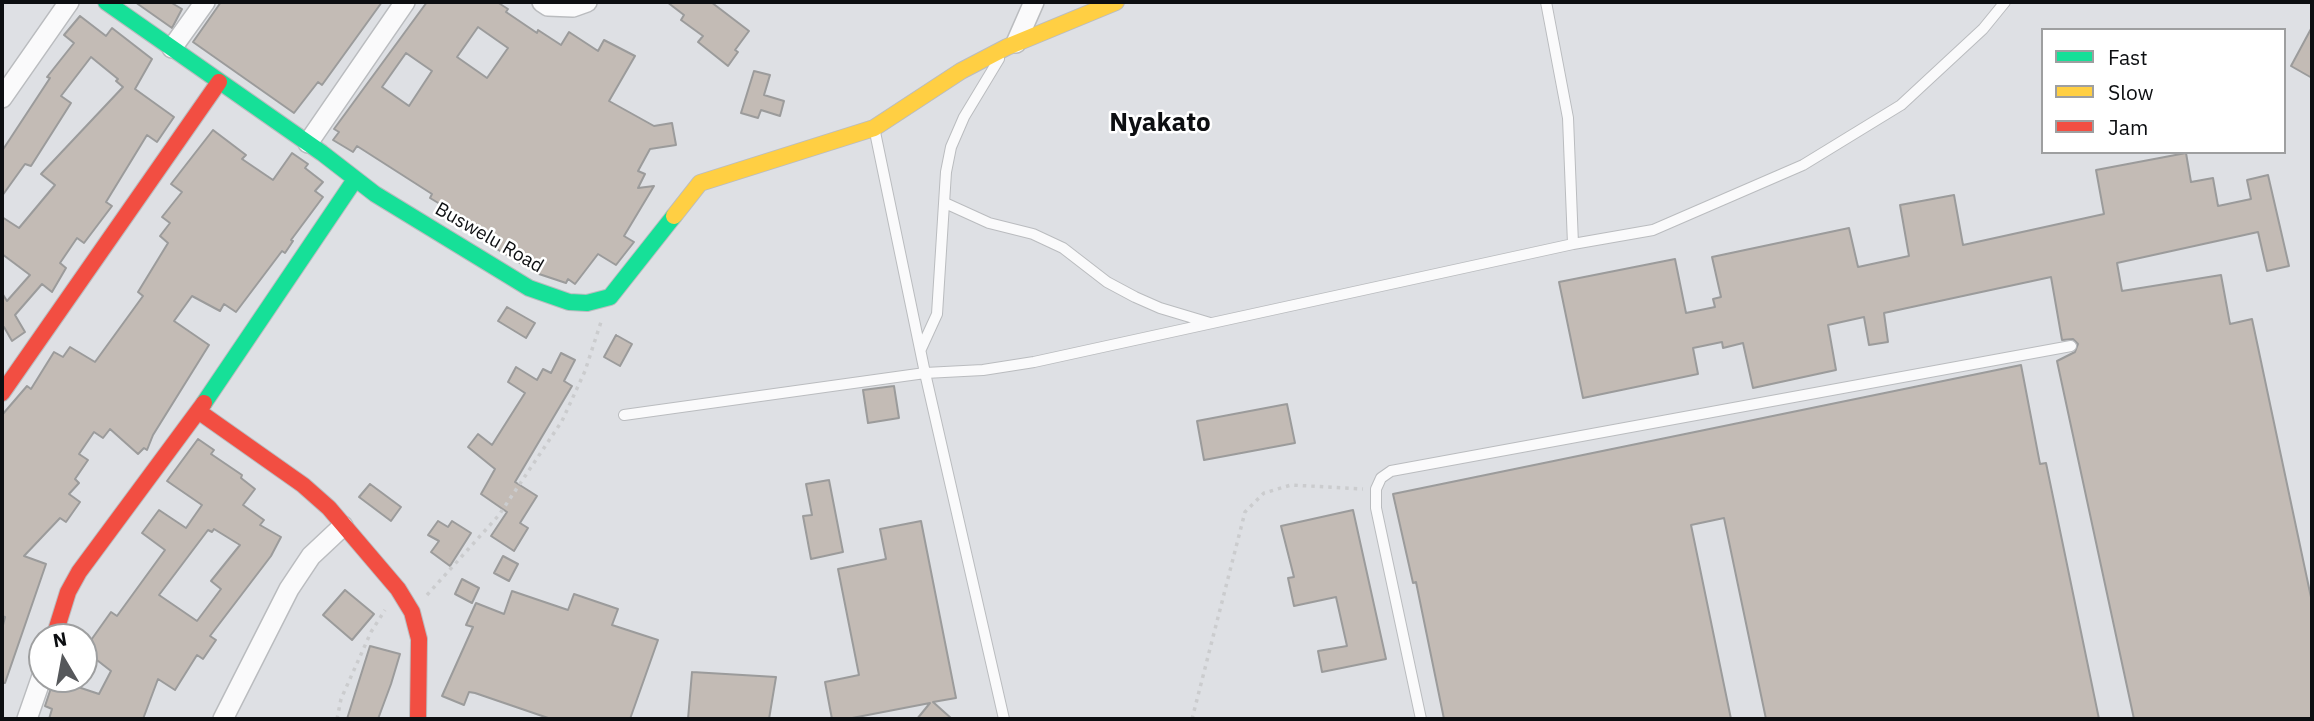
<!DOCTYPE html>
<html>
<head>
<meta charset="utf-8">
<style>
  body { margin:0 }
  #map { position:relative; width:2314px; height:721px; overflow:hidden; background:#dee0e4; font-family:"IBM Plex Sans",sans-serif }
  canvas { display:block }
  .frame { position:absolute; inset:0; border:4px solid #0c0e11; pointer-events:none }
  .legend { position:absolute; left:2041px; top:28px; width:245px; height:126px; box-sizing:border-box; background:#fff; border:2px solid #9e9fa0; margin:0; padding:9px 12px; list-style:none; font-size:21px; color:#0c0e11 }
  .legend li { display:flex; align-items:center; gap:14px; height:35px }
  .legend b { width:35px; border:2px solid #9e9fa0 }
  .north { position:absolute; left:28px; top:623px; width:70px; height:70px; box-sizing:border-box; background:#fff; border:2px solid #9e9fa0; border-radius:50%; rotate:350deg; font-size:19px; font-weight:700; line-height:28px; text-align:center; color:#0c0e11 }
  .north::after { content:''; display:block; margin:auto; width:24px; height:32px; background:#56585b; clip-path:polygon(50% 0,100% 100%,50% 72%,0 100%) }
</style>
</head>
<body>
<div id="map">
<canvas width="2314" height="721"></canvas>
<div class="frame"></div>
<ul class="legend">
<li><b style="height:9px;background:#16e098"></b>Fast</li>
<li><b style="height:9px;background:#ffcf43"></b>Slow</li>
<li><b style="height:9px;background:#f24e42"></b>Jam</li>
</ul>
<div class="north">N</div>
</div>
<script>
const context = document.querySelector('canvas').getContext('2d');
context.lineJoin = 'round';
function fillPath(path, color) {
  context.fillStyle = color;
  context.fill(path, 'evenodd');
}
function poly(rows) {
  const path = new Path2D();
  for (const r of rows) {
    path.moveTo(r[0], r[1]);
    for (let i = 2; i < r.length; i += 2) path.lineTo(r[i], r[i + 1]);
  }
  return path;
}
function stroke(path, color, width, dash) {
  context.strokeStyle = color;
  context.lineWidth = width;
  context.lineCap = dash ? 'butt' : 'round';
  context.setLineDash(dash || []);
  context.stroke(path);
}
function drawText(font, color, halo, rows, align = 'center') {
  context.font = font + ' "IBM Plex Sans",sans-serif';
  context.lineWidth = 5;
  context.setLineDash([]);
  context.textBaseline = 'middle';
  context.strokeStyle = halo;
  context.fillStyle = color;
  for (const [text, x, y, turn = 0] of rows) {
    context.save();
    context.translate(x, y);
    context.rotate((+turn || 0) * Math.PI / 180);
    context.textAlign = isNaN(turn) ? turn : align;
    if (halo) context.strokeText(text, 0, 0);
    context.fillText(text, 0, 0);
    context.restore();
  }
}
const building = poly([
  [135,2,170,2,182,9,172,28,135,2],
  [221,2,382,2,322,85,318,82,294,113,193,42,221,2],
  [427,2,497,2,508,9,506,12,537,33,538,30,561,45,569,32,598,51,604,40,635,56,609,101,654,126,672,123,676,145,650,149,638,171,645,174,638,188,654,186,624,236,634,242,616,265,598,254,575,284,568,279,566,283,536,273,492,246,489,241,493,236,430,198,432,194,357,146,353,152,333,140,339,132,334,129,427,2],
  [478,27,508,48,487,78,457,57,478,27],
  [406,53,432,71,409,106,382,87,406,53],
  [667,2,711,2,749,31,735,50,738,52,728,66,698,42,703,36,681,20,684,15,667,2],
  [80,16,106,36,112,28,152,59,135,89,174,117,157,142,147,135,106,202,112,206,84,243,77,238,60,263,66,268,52,292,42,284,15,315,25,332,12,341,4,327,2,330,2,293,7,301,30,275,2,254,2,217,19,228,55,185,41,174,123,87,116,81,118,79,91,57,61,96,71,103,31,166,25,164,2,196,2,151,50,78,47,77,74,43,64,35,80,16],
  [2312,27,2312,78,2291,66,2312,27],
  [754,71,770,75,764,95,784,101,780,116,761,110,758,118,741,113,754,71],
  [213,130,246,155,242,159,273,180,292,153,308,164,305,168,323,182,315,191,323,197,291,240,293,241,285,253,282,251,236,312,224,304,220,311,192,296,174,321,209,345,153,435,147,450,144,448,138,454,110,429,103,438,94,432,79,454,88,460,75,479,79,483,69,494,80,502,66,522,60,518,24,556,46,564,5,683,2,683,2,629,5,617,2,616,2,415,27,386,31,389,54,352,63,357,70,347,95,362,143,296,138,292,168,243,160,236,170,223,162,217,182,192,171,184,213,130],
  [2186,153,2191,182,2213,178,2218,206,2251,199,2247,180,2268,175,2289,266,2267,271,2258,232,2117,263,2122,291,2221,275,2230,324,2252,319,2312,602,2312,719,2134,719,2057,361,2075,352,2078,344,2073,339,2062,340,2051,277,1884,313,1888,342,1869,345,1864,317,1828,325,1836,370,1753,388,1743,343,1723,348,1722,342,1693,348,1698,374,1583,398,1559,282,1675,259,1686,313,1715,307,1713,299,1721,297,1712,257,1849,228,1858,267,1909,256,1900,205,1954,195,1963,245,2104,214,2096,170,2186,153],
  [507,307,535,323,526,338,498,321,507,307],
  [616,335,632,344,620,366,604,357,616,335],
  [561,353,575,360,564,381,572,386,515,482,537,496,520,523,528,528,514,551,491,536,507,512,481,494,495,469,468,447,478,434,492,445,525,393,508,382,516,367,537,380,543,369,551,373,561,353],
  [2021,365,2040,464,2046,463,2099,719,1766,719,1724,518,1691,525,1731,719,1444,719,1416,582,1413,583,1393,494,2021,365],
  [894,386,899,418,868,423,863,390,894,386],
  [1287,404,1295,443,1204,460,1197,421,1287,404],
  [198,439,214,450,211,454,242,475,241,478,255,489,243,505,264,520,260,525,281,537,271,556,210,636,216,640,203,659,197,655,175,690,158,679,143,719,49,719,52,709,45,706,52,685,64,689,66,683,99,694,111,671,84,650,111,612,117,616,165,550,142,533,159,510,186,528,202,505,167,481,198,439],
  [214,529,240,545,211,581,221,589,197,621,159,595,208,530,212,532,214,529],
  [829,480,843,552,811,559,803,516,812,515,806,484,829,480],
  [370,484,401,507,391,521,359,497,370,484],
  [1353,510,1386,659,1322,672,1318,651,1347,646,1336,597,1294,606,1288,578,1294,577,1281,526,1353,510],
  [438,521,448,527,452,521,471,533,450,566,431,552,439,541,428,535,438,521],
  [921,521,956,698,933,702,952,719,917,719,930,703,847,719,832,719,825,682,859,675,838,569,886,559,880,529,921,521],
  [503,556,518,564,509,581,494,573,503,556],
  [462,579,479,588,472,603,455,594,462,579],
  [345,590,374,614,352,640,323,615,345,590],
  [512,591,568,610,574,594,618,609,612,625,658,640,630,719,551,719,475,693,469,692,464,705,442,696,473,627,466,625,476,603,504,614,512,591],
  [370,646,400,654,391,684,378,719,347,719,370,646],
  [692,672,776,677,769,719,688,719,692,672]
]);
fillPath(building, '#c3bbb5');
stroke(building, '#9b9b9b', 2);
const lane = poly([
  [1546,2,1568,118,1573,244],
  [875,132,925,373,1004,719],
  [945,203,989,223,1033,234,1063,248,1107,282,1135,297,1160,308,1210,323],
  [921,349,937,314,946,172,951,147,964,117,999,59],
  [624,415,925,373,983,370,1034,362,1573,244,1653,230,1803,165,1901,105,1983,29,2005,2],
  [1421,719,1376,508,1376,489,1381,478,1391,471,2071,346]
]);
const street = poly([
  [542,2,548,6,573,7,587,2],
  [1016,43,1034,2],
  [172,48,205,2],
  [2,98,69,2],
  [308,143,405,2],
  [27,719,42,676],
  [223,719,289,589,311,556,343,526]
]);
const fast = poly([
  [106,2,322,153,375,194,529,288,569,302,587,303,610,297,674,216],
  [204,403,354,181]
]);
const slow = poly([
  [674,216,700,183,874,128,961,71,1007,47,1116,2]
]);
const jam = poly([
  [2,393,219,82],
  [198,411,303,485,329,508,398,589,412,612,419,639,418,719],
  [54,637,68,592,79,572,204,403]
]);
stroke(lane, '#babcbf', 12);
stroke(street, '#babcbf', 22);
stroke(fast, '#babcbf', 18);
stroke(slow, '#babcbf', 18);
stroke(jam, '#babcbf', 18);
stroke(poly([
  [427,595,499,515,562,421,585,371,601,322],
  [337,719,341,699,371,632,385,610],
  [1192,719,1245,512,1264,493,1291,485,1363,489]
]), '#cbccce', 3.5, [3.5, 5]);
stroke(lane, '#fafafb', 10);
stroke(street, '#fafafb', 19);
stroke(fast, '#16e098', 16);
stroke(slow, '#ffcf43', 16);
stroke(jam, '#f24e42', 16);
drawText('19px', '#0c0e11', '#fff', [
  ["Buswelu Road",489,238,30]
]);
drawText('bold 26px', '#0c0e11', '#fff', [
  ["Nyakato",1160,123]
]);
</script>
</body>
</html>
